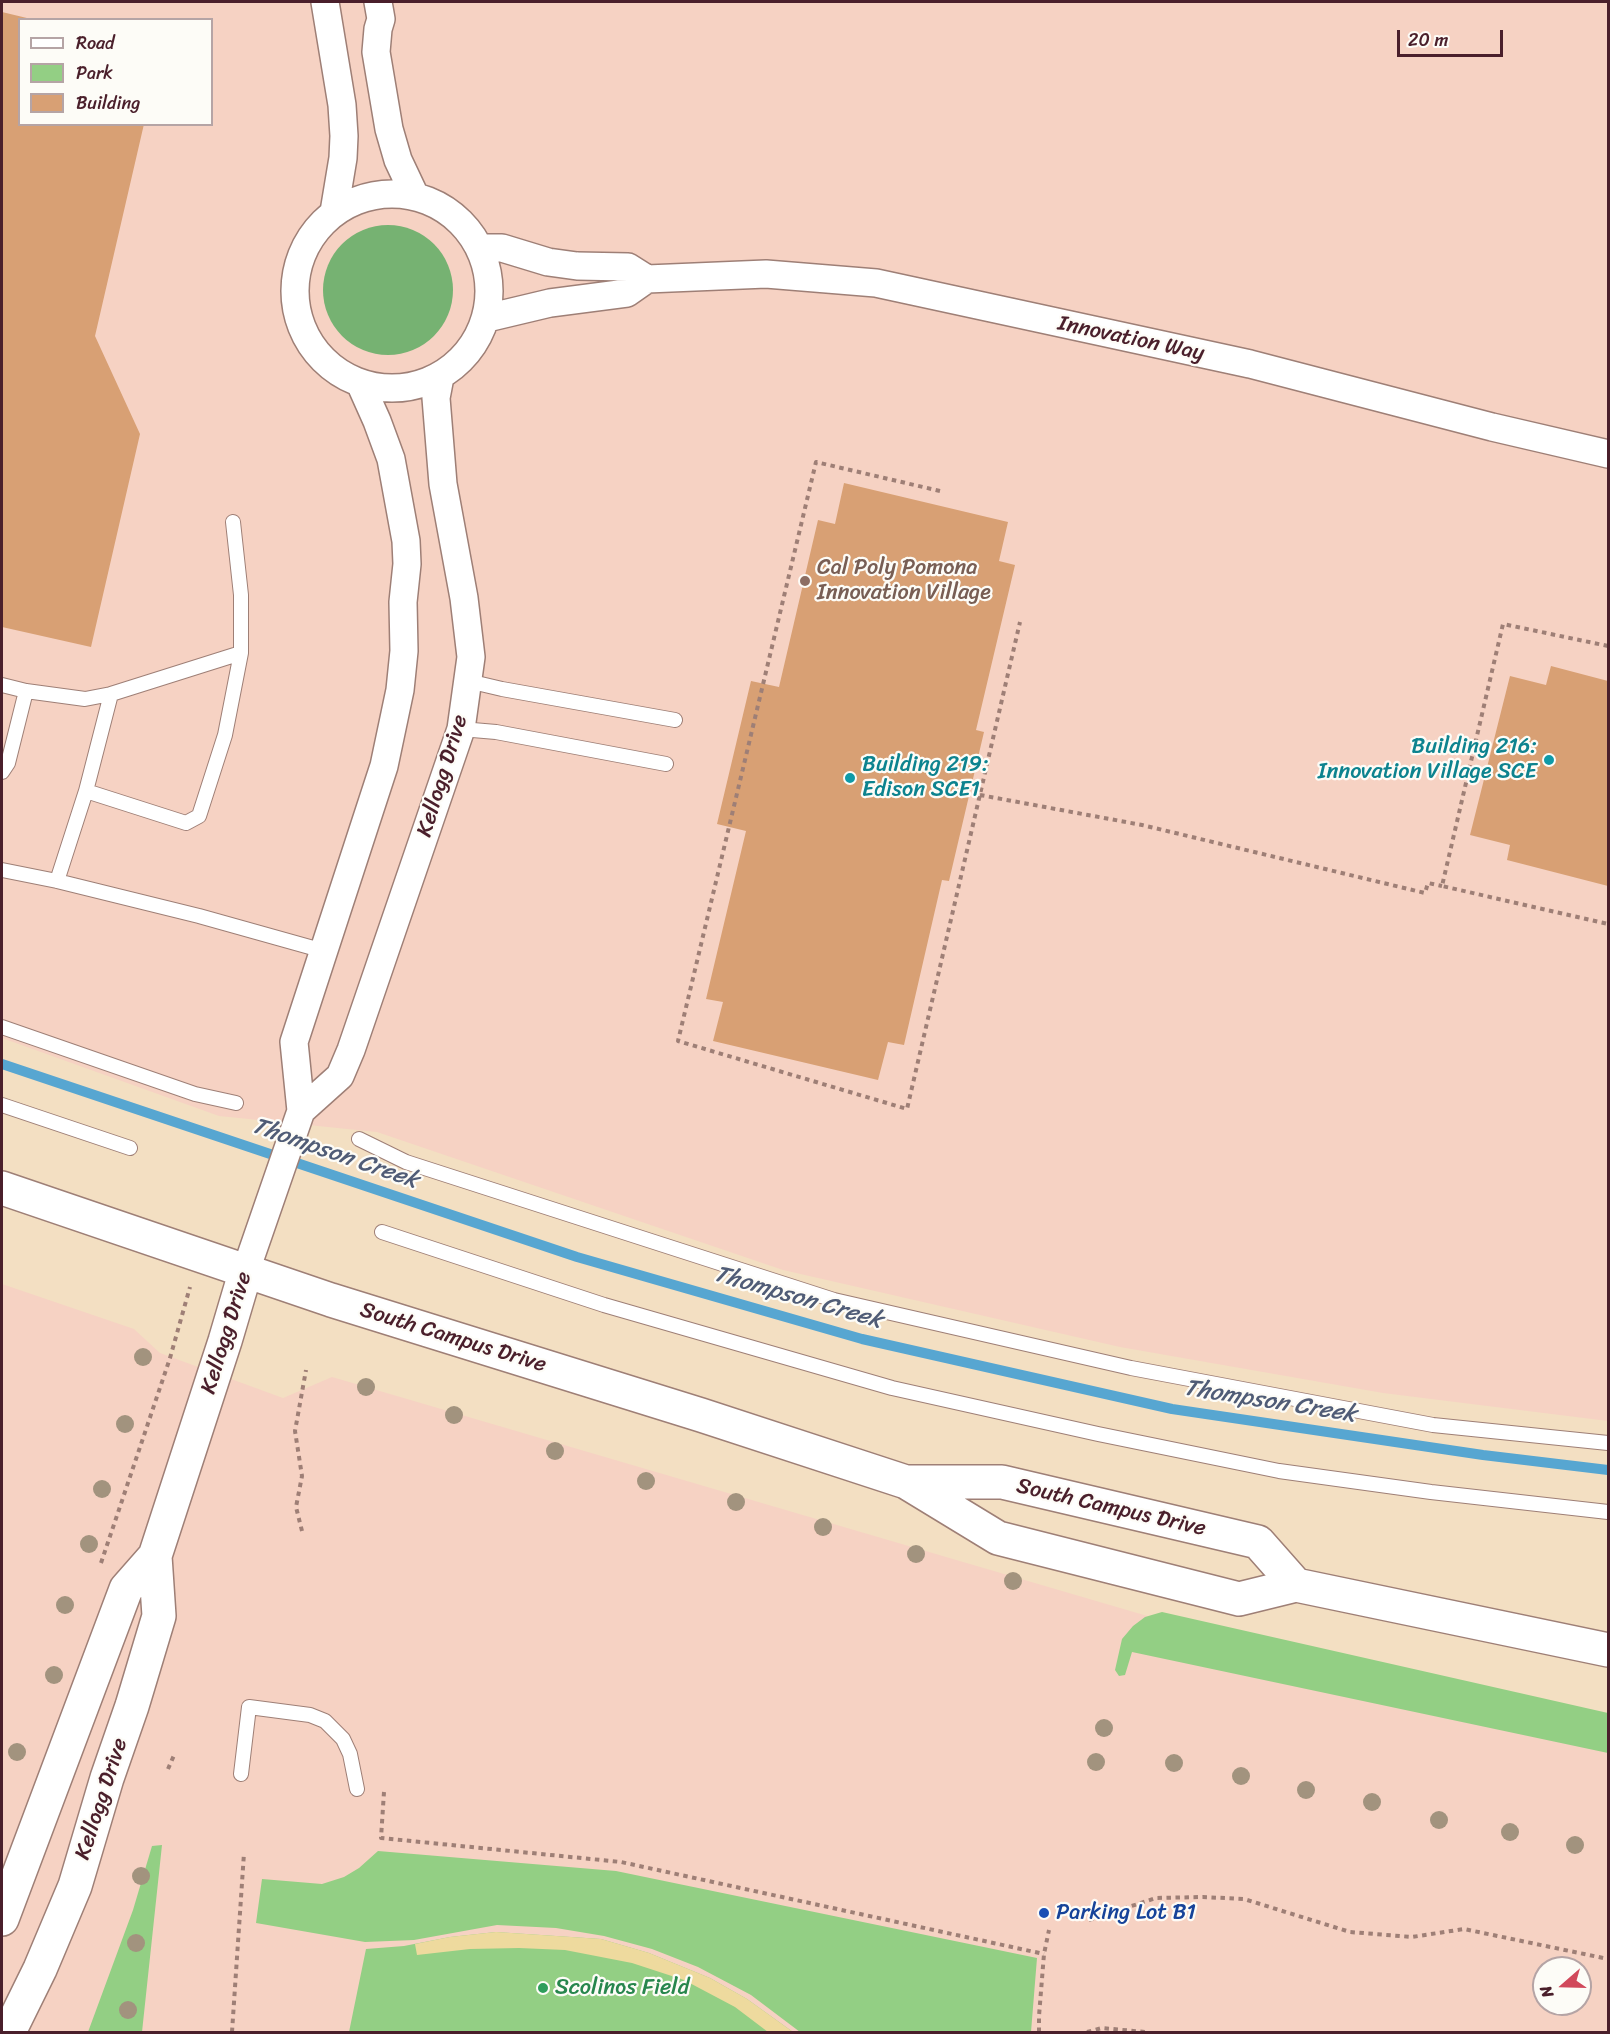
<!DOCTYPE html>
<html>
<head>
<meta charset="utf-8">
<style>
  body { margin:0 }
  #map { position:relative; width:1610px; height:2034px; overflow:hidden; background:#f3dfc2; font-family:Sriracha,sans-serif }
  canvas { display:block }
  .frame { position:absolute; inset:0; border:3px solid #4a1f2b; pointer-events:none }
  .legend { position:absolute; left:18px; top:18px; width:195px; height:108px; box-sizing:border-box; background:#fdfcf7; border:2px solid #b5a4a5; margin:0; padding:8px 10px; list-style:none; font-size:18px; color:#4a1f2b }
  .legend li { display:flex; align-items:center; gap:12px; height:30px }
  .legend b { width:30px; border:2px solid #b5a4a5 }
  .north { position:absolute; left:1532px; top:1956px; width:60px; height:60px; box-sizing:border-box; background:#fdfcf7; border:2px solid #b5a4a5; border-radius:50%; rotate:250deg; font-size:16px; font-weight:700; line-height:24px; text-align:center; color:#4a1f2b }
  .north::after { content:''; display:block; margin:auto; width:21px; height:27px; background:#d1495b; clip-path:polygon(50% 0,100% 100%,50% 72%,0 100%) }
  .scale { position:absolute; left:1397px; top:30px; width:106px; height:27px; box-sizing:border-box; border:3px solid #4a1f2b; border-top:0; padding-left:8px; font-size:18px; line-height:21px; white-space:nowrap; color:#4a1f2b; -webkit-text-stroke:4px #fdfcf7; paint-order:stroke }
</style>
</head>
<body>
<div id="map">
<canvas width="1610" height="2034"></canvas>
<div class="frame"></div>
<ul class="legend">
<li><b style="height:8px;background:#fff"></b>Road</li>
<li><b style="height:16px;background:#93cf84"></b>Park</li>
<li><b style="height:16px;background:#d8a074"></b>Building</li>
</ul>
<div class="north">N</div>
<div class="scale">20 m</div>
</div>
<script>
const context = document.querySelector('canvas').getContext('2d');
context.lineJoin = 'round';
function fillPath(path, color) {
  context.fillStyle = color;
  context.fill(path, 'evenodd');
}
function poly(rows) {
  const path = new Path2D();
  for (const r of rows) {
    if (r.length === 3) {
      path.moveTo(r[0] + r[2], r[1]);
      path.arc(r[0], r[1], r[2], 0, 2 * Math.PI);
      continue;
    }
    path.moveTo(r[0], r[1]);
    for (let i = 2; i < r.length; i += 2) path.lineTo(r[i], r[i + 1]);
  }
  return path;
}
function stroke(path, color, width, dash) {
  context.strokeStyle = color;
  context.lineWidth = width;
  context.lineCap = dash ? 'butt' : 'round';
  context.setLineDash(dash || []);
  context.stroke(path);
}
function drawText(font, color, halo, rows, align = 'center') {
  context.font = font + ' Sriracha,sans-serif';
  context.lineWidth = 4.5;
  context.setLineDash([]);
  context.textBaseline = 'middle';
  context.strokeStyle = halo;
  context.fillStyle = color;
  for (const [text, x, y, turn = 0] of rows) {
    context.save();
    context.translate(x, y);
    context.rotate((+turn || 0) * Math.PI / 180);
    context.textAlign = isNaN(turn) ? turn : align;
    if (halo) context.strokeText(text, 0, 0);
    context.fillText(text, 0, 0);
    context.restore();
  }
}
fillPath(poly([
  [2,2,1608,2,1608,1421,1383,1393,1120,1347,783,1270,377,1132,219,1116,2,1038],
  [20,20,212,20,212,124,20,124],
  [2,1284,134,1329,160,1353,283,1398,332,1377,1161,1620,1608,1720,1608,2032,2,2032],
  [1544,1968,1580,1968,1580,2004,1544,2004]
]), '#f6d2c3');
fillPath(poly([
  [1162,1612,1608,1713,1608,1753,1132,1652,1125,1675,1119,1676,1115,1670,1122,1639,1133,1626,1145,1617],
  [162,1845,142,2032,88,2032,133,1910,152,1846],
  [378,1851,616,1871,1037,1958,1031,2032,800,2032,751,1995,698,1967,652,1949,604,1936,556,1928,497,1925,414,1940,365,1942,256,1923,262,1879,322,1884,344,1877,359,1868],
  [496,1932,601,1939,649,1953,710,1978,747,1999,793,2032,349,2032,366,1949,404,1946,450,1937]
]), '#93cf84');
fillPath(poly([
  [388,290,65]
]), '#76b272');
fillPath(poly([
  [496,1932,601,1939,649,1953,710,1978,747,1999,793,2032,768,2032,735,2007,684,1980,632,1963,565,1950,519,1948,470,1949,417,1955,415,1944,450,1937]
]), '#eeda9e');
stroke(poly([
  [2,1064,577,1257,862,1339,1172,1409,1483,1455,1608,1470]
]), '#57a6d1', 10);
fillPath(poly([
  [2,12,31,19,20,20,20,124,144,124,95,336,140,434,91,647,2,627],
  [844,483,1008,522,999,561,1015,565,976,730,984,732,949,881,942,880,904,1045,888,1042,878,1080,713,1041,723,1002,706,999,746,831,717,824,751,681,779,687,818,520,835,524],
  [1551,666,1608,681,1608,886,1507,860,1510,845,1470,835,1510,676,1546,685]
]), '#d8a074');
const lane = poly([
  [468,681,502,689,675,720],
  [2,685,26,691,85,699,111,694],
  [461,729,496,732,666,764],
  [2,772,8,763,26,691],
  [86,791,111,694,241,653],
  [2,870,57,881,199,916,324,951],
  [57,881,86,791,186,823,199,816,225,735,241,653,241,595,233,522],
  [2,1027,195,1094,236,1103],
  [2,1105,130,1148],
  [359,1139,406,1162,834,1300,1131,1368,1433,1425,1608,1443],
  [382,1232,604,1305,892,1388,1098,1434,1279,1471,1431,1492,1608,1512],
  [241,1774,249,1707,310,1715,325,1721,343,1739,350,1754,357,1789]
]);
const street = poly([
  [325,2,342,105,344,136,343,158,334,212],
  [378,2,381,19,378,29,376,52,389,129,398,160,415,196],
  [392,291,97],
  [480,248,502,248,548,262,577,266,628,267,647,279],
  [487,318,550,303,627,293,647,279,766,274,876,283,1250,364,1492,427,1608,454],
  [301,1111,340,1076,351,1050,461,729,471,657,464,598,443,484,436,398,440,377],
  [246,1270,301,1111,294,1042,384,766,400,690,404,651,403,602,407,564,406,541,391,459,377,421,360,383]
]);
const secondary = poly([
  [2,1188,331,1300,701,1415,906,1482,998,1538,1239,1599,1296,1585,1608,1650],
  [907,1482,1002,1482,1258,1542,1296,1585],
  [2,1919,126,1589,155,1556],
  [9,2032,40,1969,75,1886,107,1778,132,1706,159,1616,155,1556,225,1341,246,1270]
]);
stroke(lane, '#9e7f76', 16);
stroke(street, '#9e7f76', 30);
stroke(secondary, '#9e7f76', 36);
stroke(poly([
  [940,491,816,462,678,1041,907,1109,1020,622],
  [1608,646,1503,624,1442,886,1608,924],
  [980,795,1142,825,1425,893,1428,883,1442,886],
  [302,1531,296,1507,302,1476,295,1431,306,1370],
  [101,1563,170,1358,190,1287],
  [168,1769,175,1753],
  [384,1792,381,1838,621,1862,1044,1954],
  [1089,1920,1156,1898,1203,1897,1244,1899,1350,1932,1412,1937,1464,1929,1608,1959],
  [232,2032,244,1853],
  [1039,2032,1039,2016,1044,1954,1049,1930],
  [1087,2032,1102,2028,1145,2032]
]), '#9e7f76', 4, [4.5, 4.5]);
stroke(lane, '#fff', 14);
stroke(street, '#fff', 27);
stroke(secondary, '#fff', 33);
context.fillStyle = '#a2937e';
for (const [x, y] of [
  [143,1357],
  [366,1387],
  [454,1415],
  [125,1424],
  [555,1451],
  [646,1481],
  [102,1489],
  [736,1502],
  [823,1527],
  [89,1544],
  [916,1554],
  [1013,1581],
  [65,1605],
  [54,1675],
  [1104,1728],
  [17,1752],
  [1096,1762],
  [1174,1763],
  [1241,1776],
  [1306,1790],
  [1372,1802],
  [1439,1820],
  [1510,1832],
  [1575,1845],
  [141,1876],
  [136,1943],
  [128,2010]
]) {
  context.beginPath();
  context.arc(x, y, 9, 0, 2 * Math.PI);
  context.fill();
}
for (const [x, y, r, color] of [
  [805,581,6,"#8d6e63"],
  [1549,760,6,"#0f9aa8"],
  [850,778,6,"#0f9aa8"],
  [1044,1913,6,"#1a4fb4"],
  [543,1988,6,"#2e9e5b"]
]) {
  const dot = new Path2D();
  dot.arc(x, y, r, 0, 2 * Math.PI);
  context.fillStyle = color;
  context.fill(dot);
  stroke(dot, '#fdfcf7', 2);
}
drawText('22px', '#4a1f2b', '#fdfcf7', [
  ["Innovation Way",1131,339,12],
  ["Kellogg Drive",443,776,-73],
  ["Kellogg Drive",227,1333,-73],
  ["South Campus Drive",453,1338,17],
  ["South Campus Drive",1111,1508,13],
  ["Kellogg Drive",102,1799,-72]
]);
drawText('22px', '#785e54', '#fdfcf7', [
  ["Cal Poly Pomona",817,568],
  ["Innovation Village",817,593]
], 'left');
drawText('22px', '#0d838f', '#fdfcf7', [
  ["Building 216:",1537,747],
  ["Innovation Village SCE",1537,772],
  ["Building 219:",862,765,"left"],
  ["Edison SCE1",862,790,"left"]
], 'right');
drawText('22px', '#164399', '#fdfcf7', [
  ["Parking Lot B1",1056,1913]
], 'left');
drawText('22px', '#27864d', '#fdfcf7', [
  ["Scolinos Field",555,1988]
], 'left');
drawText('italic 24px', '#505c76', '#fdfcf7', [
  ["Thompson Creek",335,1154,19],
  ["Thompson Creek",798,1298,16],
  ["Thompson Creek",1270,1402,9]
]);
</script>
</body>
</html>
